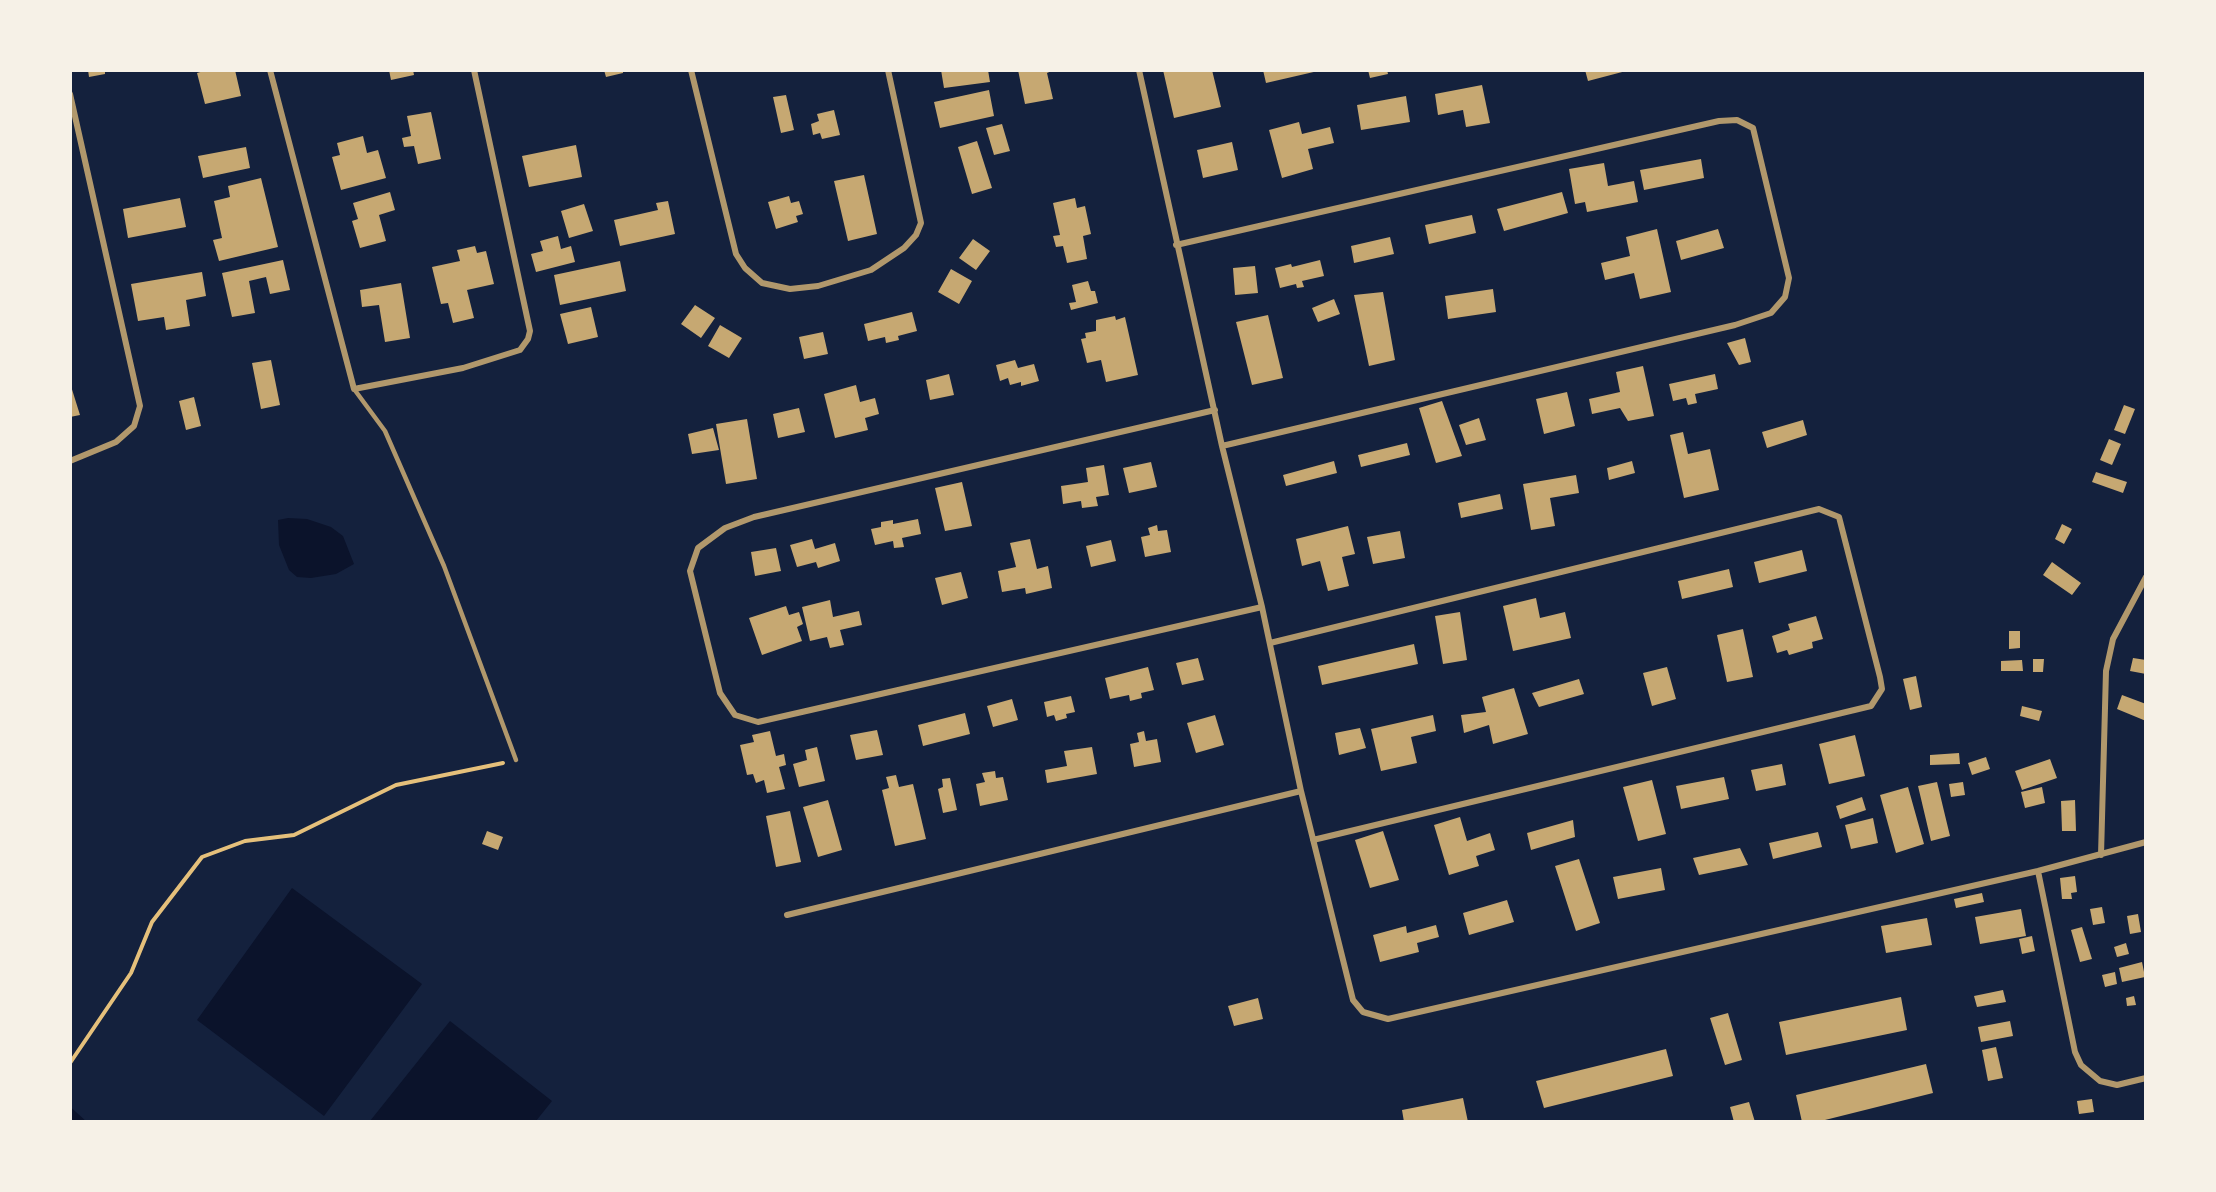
<!DOCTYPE html>
<html>
<head>
<meta charset="utf-8">
<style>
  body { margin:0 }
  #map { position:relative; width:2216px; height:1192px; overflow:hidden; background:#14213d; font-family:"Nunito Sans",sans-serif }
  canvas { display:block }
  .frame { position:absolute; inset:0; border:72px solid #f6f1e7; pointer-events:none }
</style>
</head>
<body>
<div id="map">
<canvas width="2216" height="1192"></canvas>
<div class="frame"></div>
</div>
<script>
const context = document.querySelector('canvas').getContext('2d');
context.lineJoin = 'round';
function fillPath(path, color) {
  context.fillStyle = color;
  context.fill(path, 'evenodd');
}
function poly(rows) {
  const path = new Path2D();
  for (const r of rows) {
    path.moveTo(r[0], r[1]);
    for (let i = 2; i < r.length; i += 2) path.lineTo(r[i], r[i + 1]);
  }
  return path;
}
function stroke(path, color, width, dash) {
  context.strokeStyle = color;
  context.lineWidth = width;
  context.lineCap = dash ? 'butt' : 'round';
  context.setLineDash(dash || []);
  context.stroke(path);
}
fillPath(poly([
  [288,518,307,519,331,527,343,536,354,564,336,574,311,578,297,577,289,570,279,545,278,520],
  [292,888,422,984,324,1116,197,1020],
  [450,1021,552,1101,536,1121,370,1121]
]), '#0b132b');
stroke(poly([
  [70,1112,81,1122]
]), '#0b132b', 8);
fillPath(poly([
  [88,70,105,70,105,74,89,77],
  [207,70,235,70,241,96,205,104,197,73],
  [389,70,413,70,414,75,391,80],
  [604,70,623,70,623,73,606,77],
  [941,70,988,70,990,82,944,88],
  [1018,70,1054,70,1047,73,1053,99,1025,104],
  [1163,70,1212,70,1221,107,1174,118],
  [1263,70,1318,70,1318,71,1266,83],
  [1368,70,1387,70,1388,74,1370,78],
  [1585,70,1626,70,1626,71,1588,81],
  [1482,85,1490,123,1466,127,1463,110,1438,115,1435,94],
  [989,90,994,116,940,128,934,102],
  [786,95,794,130,781,133,773,97],
  [1406,96,1410,122,1361,130,1357,105],
  [834,110,840,135,822,139,820,133,813,135,811,124,819,121,817,114],
  [431,112,441,159,418,164,414,146,404,147,402,138,411,136,407,116],
  [1299,122,1302,134,1330,127,1334,143,1308,149,1313,169,1282,178,1269,130],
  [1002,124,1010,151,994,155,986,128],
  [363,136,367,153,378,150,386,178,341,190,332,157,340,155,337,143],
  [977,141,992,188,972,194,958,147],
  [1232,142,1238,170,1203,178,1197,150],
  [576,145,582,177,529,187,522,156],
  [246,147,250,168,203,178,198,156],
  [1701,159,1704,178,1644,190,1640,170],
  [1604,163,1608,186,1634,181,1638,202,1587,212,1585,202,1575,204,1569,169],
  [864,175,877,234,848,241,834,181],
  [261,178,278,247,219,261,213,240,222,238,214,201,230,197,228,186],
  [390,192,395,210,379,215,386,241,360,248,352,221,358,219,353,203],
  [1562,192,1568,213,1504,231,1497,209],
  [789,196,791,203,799,201,803,214,796,216,798,222,776,229,768,202],
  [180,198,186,227,128,238,123,209],
  [1075,198,1077,208,1085,206,1091,234,1083,236,1087,259,1067,263,1063,246,1056,247,1053,236,1060,235,1053,203],
  [668,201,675,234,620,246,614,220,658,210,656,203],
  [584,204,593,231,569,238,561,211],
  [1472,215,1476,233,1429,244,1425,225],
  [1657,229,1671,292,1640,299,1634,273,1605,280,1601,263,1630,256,1626,237],
  [1718,229,1724,248,1681,260,1676,241],
  [558,236,561,249,571,246,575,262,536,272,531,254,543,251,540,241],
  [1390,237,1394,254,1354,263,1351,246],
  [973,239,990,251,976,270,959,258],
  [475,246,477,253,486,251,494,284,467,290,474,318,453,323,448,303,441,304,432,267,460,261,457,250],
  [283,260,290,290,270,294,266,277,249,281,255,313,232,317,222,273],
  [1320,260,1324,276,1302,281,1304,287,1297,288,1296,284,1280,288,1275,268,1291,264,1292,267],
  [620,261,626,291,560,305,554,275],
  [1255,266,1258,293,1235,295,1233,268],
  [951,269,972,281,959,304,938,292],
  [202,272,206,296,186,300,190,326,166,330,164,317,138,321,131,284],
  [1088,281,1091,291,1095,291,1098,303,1071,310,1069,303,1076,302,1072,285],
  [401,283,410,338,385,342,379,305,362,307,360,290],
  [1493,289,1496,312,1448,319,1445,296],
  [1383,292,1395,360,1369,366,1354,295],
  [1334,299,1340,314,1318,322,1312,308],
  [695,305,715,318,701,338,681,324],
  [591,307,598,337,568,344,560,314],
  [912,312,917,331,898,336,899,340,886,343,885,337,868,341,864,324],
  [1268,315,1283,378,1252,385,1236,322],
  [1115,316,1116,320,1125,317,1138,375,1106,382,1101,360,1087,363,1081,339,1086,338,1085,333,1096,331,1096,320],
  [720,325,742,338,729,358,708,346],
  [823,332,828,354,804,359,799,337],
  [1745,338,1751,362,1739,365,1727,343],
  [271,360,280,405,261,409,252,363],
  [1015,360,1018,368,1034,364,1039,381,1021,386,1021,382,1010,385,1008,378,1000,381,996,365],
  [1643,366,1654,416,1628,421,1620,408,1592,414,1589,399,1620,392,1616,372],
  [949,374,954,395,930,400,926,380],
  [1715,374,1718,389,1695,394,1697,403,1688,405,1686,398,1673,401,1669,384],
  [70,383,80,415,70,417],
  [856,385,860,402,875,398,879,414,865,418,868,430,835,438,824,394],
  [1567,392,1575,426,1544,434,1536,399],
  [194,397,201,426,186,430,179,401],
  [1442,401,1462,456,1436,463,1419,408],
  [2124,405,2135,409,2125,434,2114,430],
  [799,408,805,432,778,438,773,414],
  [1479,418,1486,440,1466,445,1459,425],
  [747,419,757,479,726,484,716,424],
  [1803,420,1807,435,1767,448,1762,432],
  [713,428,719,450,692,454,688,434],
  [1683,432,1688,454,1710,449,1719,490,1684,498,1670,435],
  [2109,439,2121,444,2112,465,2100,460],
  [1407,443,1410,455,1361,467,1358,455],
  [1334,461,1337,473,1286,486,1283,475],
  [1632,461,1635,473,1609,480,1607,468],
  [1151,462,1157,487,1129,493,1123,468],
  [1104,465,1109,495,1096,497,1098,506,1082,508,1081,501,1063,504,1061,486,1088,482,1086,468],
  [2096,472,2127,482,2123,493,2092,482],
  [1576,475,1579,493,1550,498,1555,526,1531,530,1523,484],
  [962,482,972,526,945,531,935,488],
  [1500,494,1503,509,1461,518,1458,503],
  [918,519,921,534,902,538,904,547,894,548,893,541,875,545,871,529,881,527,881,522,893,520,893,524],
  [2062,524,2072,529,2064,544,2055,539],
  [1157,525,1158,531,1167,530,1171,552,1145,557,1141,537,1150,535,1148,528],
  [1348,526,1355,554,1342,557,1349,586,1328,591,1320,561,1302,566,1296,539],
  [1400,531,1405,558,1373,564,1367,537],
  [812,539,815,549,835,543,840,561,818,568,816,562,797,567,790,545],
  [1030,539,1037,569,1048,566,1052,588,1026,594,1025,588,1002,592,998,571,1016,567,1010,543],
  [1111,540,1116,561,1091,567,1086,546],
  [776,548,781,571,755,576,751,552],
  [1802,550,1807,571,1759,583,1754,562],
  [2052,562,2081,583,2072,595,2043,575],
  [1729,569,1733,587,1682,599,1678,581],
  [961,572,968,598,942,605,935,578],
  [1536,598,1540,618,1565,612,1571,638,1513,651,1503,606],
  [830,600,833,617,859,611,862,625,840,630,844,645,830,648,827,637,810,641,802,607],
  [786,606,789,615,799,612,803,624,797,627,802,641,762,655,749,618],
  [1460,612,1467,660,1443,664,1435,616],
  [1816,616,1823,639,1812,642,1813,648,1789,655,1787,650,1777,653,1772,636,1790,630,1788,624],
  [1743,629,1753,677,1727,682,1717,635],
  [2009,631,2020,631,2020,648,2009,649],
  [1414,644,1418,664,1322,685,1318,666],
  [1198,658,1204,680,1182,685,1176,663],
  [2133,658,2146,660,2146,674,2130,671],
  [2033,659,2044,659,2043,672,2033,672],
  [2022,660,2023,671,2001,671,2001,661],
  [1148,667,1154,690,1141,693,1142,698,1130,701,1129,695,1110,699,1105,678],
  [1667,667,1676,699,1652,706,1643,673],
  [1916,676,1922,707,1910,710,1903,679],
  [1579,679,1584,694,1539,707,1532,693],
  [1514,688,1528,734,1493,744,1489,725,1464,733,1461,715,1486,712,1482,697],
  [2122,695,2146,704,2146,721,2117,709],
  [1071,696,1075,712,1066,714,1067,718,1056,721,1054,715,1047,717,1044,702],
  [1012,699,1018,720,993,727,987,706],
  [2022,706,2042,711,2039,721,2020,716],
  [965,713,970,734,923,746,918,725],
  [1215,715,1224,745,1196,753,1187,723],
  [1433,715,1436,731,1411,737,1417,763,1381,771,1371,729],
  [1360,728,1366,748,1339,755,1335,733],
  [877,730,883,755,856,760,850,735],
  [770,731,776,756,784,754,786,765,779,767,785,789,767,793,764,780,756,783,753,774,747,775,740,745,754,742,752,735],
  [1144,731,1146,741,1157,739,1161,762,1134,767,1130,744,1139,742,1137,733],
  [1855,735,1865,776,1829,784,1819,744],
  [817,747,825,781,799,787,793,764,807,760,805,750],
  [1092,747,1097,774,1047,783,1045,770,1067,766,1064,751],
  [1959,753,1960,764,1930,765,1930,755],
  [1986,757,1990,769,1972,775,1968,763],
  [2050,759,2057,778,2022,790,2015,771],
  [1782,764,1786,785,1756,791,1751,770],
  [995,771,996,778,1003,777,1008,800,980,806,976,784,985,782,982,773],
  [896,775,899,787,913,784,926,839,895,846,882,790,889,788,886,777],
  [1724,777,1729,799,1681,809,1676,786],
  [950,778,957,810,943,813,938,789,943,787,942,779],
  [1652,780,1666,834,1638,841,1623,787],
  [1937,782,1950,836,1931,841,1918,786],
  [1963,782,1965,795,1951,797,1949,784],
  [1908,787,1924,844,1896,853,1880,795],
  [2042,787,2045,803,2025,808,2021,792],
  [1862,797,1866,810,1840,819,1836,806],
  [828,800,842,850,818,857,803,807],
  [2075,800,2076,831,2062,831,2061,801],
  [790,811,801,862,776,867,766,816],
  [1460,817,1467,841,1490,833,1495,850,1476,856,1479,866,1449,875,1434,825],
  [1873,818,1878,843,1851,849,1845,825],
  [1573,820,1575,837,1531,850,1527,833],
  [487,831,503,837,498,850,482,844],
  [1383,831,1399,880,1370,888,1355,840],
  [1818,832,1822,847,1773,859,1769,843],
  [1740,848,1748,865,1699,875,1693,858],
  [1579,859,1600,923,1576,931,1555,866],
  [1661,868,1665,890,1618,899,1613,877],
  [2075,876,2077,892,2071,893,2072,899,2062,899,2060,878],
  [1982,893,1984,902,1956,908,1954,899],
  [1507,900,1514,922,1469,935,1463,913],
  [2102,907,2105,923,2093,925,2090,909],
  [2021,909,2026,936,1980,944,1975,917],
  [2138,914,2141,932,2130,934,2127,916],
  [1927,918,1932,945,1886,953,1881,926],
  [1436,925,1439,937,1417,943,1419,952,1380,962,1373,935,1406,926,1407,933],
  [2082,927,2092,959,2080,962,2071,930],
  [2032,936,2035,951,2022,954,2019,939],
  [2126,943,2129,954,2117,957,2114,947],
  [2142,962,2145,977,2122,982,2119,968],
  [2115,972,2117,984,2105,987,2102,975],
  [2003,990,2006,1002,1977,1007,1974,996],
  [2134,996,2136,1005,2127,1006,2126,998],
  [1901,997,1907,1030,1786,1055,1779,1022],
  [1258,998,1263,1019,1234,1026,1228,1006],
  [1728,1013,1742,1060,1725,1065,1710,1018],
  [2010,1021,2013,1036,1981,1042,1978,1027],
  [1996,1047,2003,1078,1988,1081,1982,1050],
  [1666,1049,1673,1076,1544,1108,1536,1081],
  [1926,1064,1933,1093,1817,1122,1802,1122,1796,1095],
  [1463,1098,1468,1122,1404,1122,1402,1110],
  [2092,1099,2094,1112,2079,1114,2077,1101],
  [1749,1102,1755,1122,1734,1122,1730,1107]
]), '#c6a872');
stroke(poly([
  [70,1063,131,973,152,922,202,857,245,841,294,835,396,785,503,763]
]), '#e5c07b', 4);
stroke(poly([
  [354,389,385,431,444,566,516,760]
]), '#b1986c', 4.5);
stroke(poly([
  [270,70,354,389,463,368,520,350,528,339,530,331,474,70],
  [691,70,736,254,745,268,762,283,790,289,818,286,871,270,904,248,916,235,921,223,888,70],
  [1139,70,1222,446,1262,607,1301,791,1353,1000,1363,1012,1388,1019,2038,871,2146,842],
  [70,94,140,406,134,426,116,442,70,461],
  [1176,245,1719,121,1737,120,1753,128,1789,278,1785,297,1771,313,1735,325,1222,446],
  [1215,410,754,517,725,528,698,548,690,571,720,693,735,715,758,722,1262,607],
  [1270,643,1819,509,1839,517,1880,677,1882,689,1871,706,1313,840],
  [2101,855,2106,671,2113,639,2146,577],
  [2038,871,2075,1052,2081,1065,2100,1081,2117,1085,2146,1078],
  [787,915,1301,791]
]), '#b1986c', 6);
</script>
</body>
</html>
